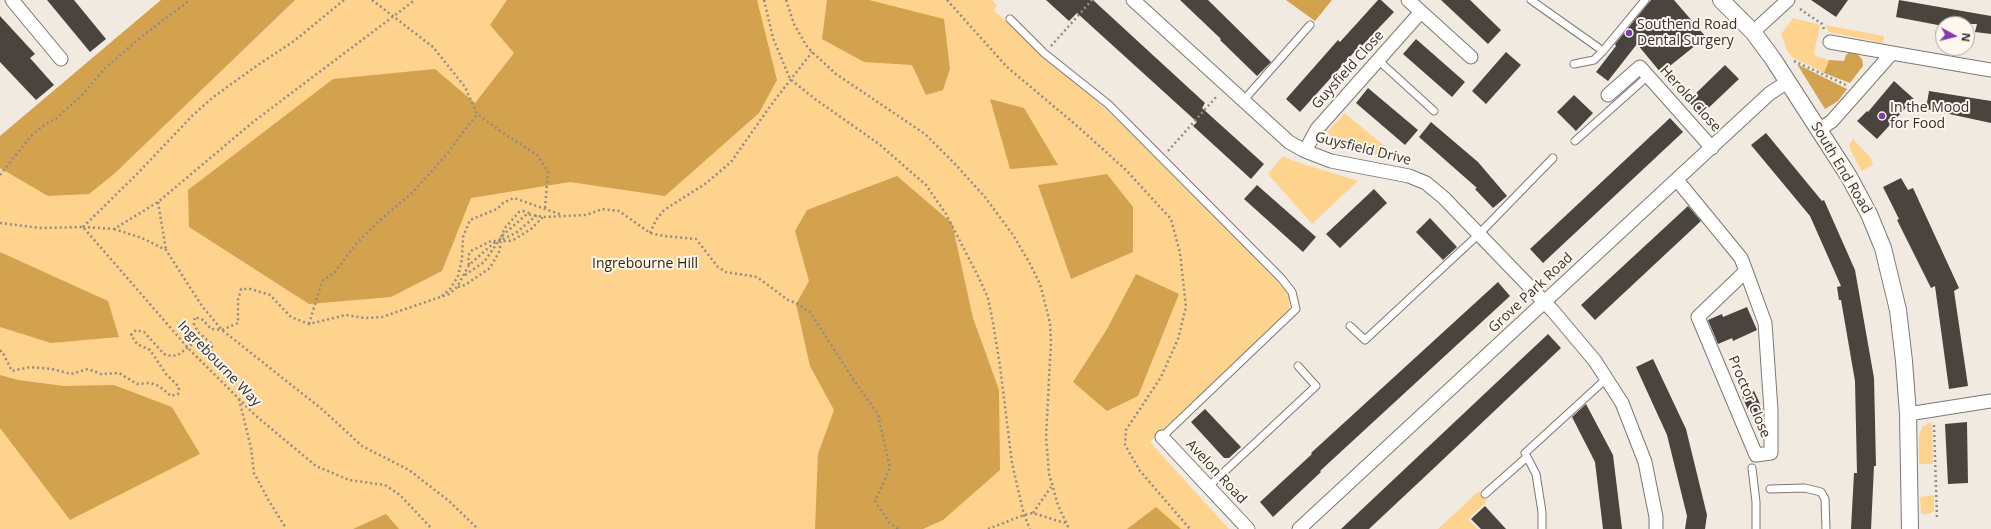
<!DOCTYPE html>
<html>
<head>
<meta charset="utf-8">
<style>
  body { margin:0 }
  #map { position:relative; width:1991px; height:529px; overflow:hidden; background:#f0eae1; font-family:"Open Sans",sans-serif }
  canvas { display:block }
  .north { position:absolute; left:1935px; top:16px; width:40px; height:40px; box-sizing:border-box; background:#fdf7ee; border:1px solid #ada8a1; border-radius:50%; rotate:97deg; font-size:11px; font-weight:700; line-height:16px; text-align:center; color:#34312e }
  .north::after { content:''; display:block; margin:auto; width:14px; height:18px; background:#823bae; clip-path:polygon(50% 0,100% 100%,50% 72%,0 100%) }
</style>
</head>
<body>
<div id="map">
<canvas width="1991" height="529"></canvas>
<div class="north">N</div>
</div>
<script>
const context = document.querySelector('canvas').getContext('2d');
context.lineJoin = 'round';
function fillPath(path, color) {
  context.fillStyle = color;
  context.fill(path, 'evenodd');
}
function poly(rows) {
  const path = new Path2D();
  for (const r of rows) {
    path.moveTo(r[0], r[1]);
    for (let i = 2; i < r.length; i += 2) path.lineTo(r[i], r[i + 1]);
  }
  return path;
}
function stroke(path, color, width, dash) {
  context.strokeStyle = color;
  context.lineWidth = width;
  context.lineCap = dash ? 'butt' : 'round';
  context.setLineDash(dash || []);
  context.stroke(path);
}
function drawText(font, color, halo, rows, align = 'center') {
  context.font = font + ' "Open Sans",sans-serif';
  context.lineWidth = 4;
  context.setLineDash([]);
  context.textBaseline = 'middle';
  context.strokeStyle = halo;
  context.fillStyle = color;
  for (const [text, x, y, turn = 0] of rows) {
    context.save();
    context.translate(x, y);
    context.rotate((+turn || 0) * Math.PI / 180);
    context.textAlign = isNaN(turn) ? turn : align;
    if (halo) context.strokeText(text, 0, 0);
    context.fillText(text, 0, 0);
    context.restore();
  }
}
fillPath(poly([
  [161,0,992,0,997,5,994,11,1076,81,1128,131,1289,293,1289,311,1150,442,1229,529,0,529,0,136],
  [1793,18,1820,25,1814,53,1816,56,1829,60,1824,73,1792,57,1787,50,1781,34],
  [1825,25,1884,36,1883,43,1829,32],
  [1345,113,1400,159,1332,146,1328,131],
  [1853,139,1870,157,1873,165,1861,171,1849,146],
  [1283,156,1294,161,1358,181,1312,224,1268,174],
  [1929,423,1932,423,1933,464,1919,464,1919,435,1923,426],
  [1479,491,1487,501,1468,519,1478,529,1438,529],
  [1934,495,1934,511,1929,514,1921,514,1920,497]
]), '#fed38e');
fillPath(poly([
  [161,0,295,0,114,174,89,194,48,196,0,168,0,136],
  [507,0,757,0,777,80,759,113,665,196,570,182,471,198,442,271,391,297,309,304,189,227,188,190,333,79,435,69,475,103,514,53,490,25],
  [827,0,869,0,944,19,950,69,943,90,926,95,912,65,864,62,822,39],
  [1286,0,1332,0,1315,21],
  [1850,52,1857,54,1862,59,1863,66,1850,83,1824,73,1829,60,1844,61,1846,55],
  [1797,64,1847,89,1838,101,1825,109],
  [990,99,1024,108,1058,165,1010,169],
  [1107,174,1133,207,1133,252,1071,279,1038,185],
  [897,176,952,223,973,318,999,390,1000,470,943,520,923,529,815,529,818,454,834,410,810,366,796,304,809,281,795,231,807,210],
  [0,252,108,301,119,337,51,343,0,327],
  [1136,274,1179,294,1138,396,1107,411,1073,382,1107,329],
  [0,375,18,380,64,386,114,385,172,407,200,454,70,520,0,428],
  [1156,507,1181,529,1127,529],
  [386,514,399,529,353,529]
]), '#d3a24f');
fillPath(poly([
  [47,0,74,0,106,39,90,52],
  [1046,0,1093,0,1205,103,1202,108,1264,164,1251,179,1193,126,1197,122,1077,13,1069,21],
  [1180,0,1208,0,1271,62,1257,76,1220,40,1221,39],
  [1378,0,1381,0,1394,12,1358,50,1357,49,1300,112,1286,99,1338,40,1340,42],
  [1441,0,1470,0,1501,30,1488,44],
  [1651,0,1674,0,1706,37,1661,73,1637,44,1608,81,1596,72,1616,46,1615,44],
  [1811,0,1848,0,1836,17],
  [1899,0,1991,16,1991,34,1975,32,1977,24,1943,24,1943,26,1896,17],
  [0,16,35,54,30,58,54,85,36,100,0,62],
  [1416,39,1465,82,1452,97,1403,54],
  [1506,52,1521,65,1486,104,1472,91],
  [1725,65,1739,79,1701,115,1688,101],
  [1894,81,1914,99,1877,139,1857,121,1867,111,1868,112],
  [1368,88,1418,130,1405,145,1356,103],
  [1929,91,1991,101,1991,123,1926,109],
  [1574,95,1593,113,1576,131,1557,112],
  [1670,118,1683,132,1543,263,1530,249],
  [1431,122,1478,162,1507,196,1493,208,1475,189,1477,188,1419,137],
  [1766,133,1822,201,1824,200,1855,270,1874,378,1876,466,1874,466,1871,529,1851,529,1854,473,1857,473,1855,381,1841,300,1839,300,1837,287,1841,286,1810,216,1751,145],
  [1901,178,1908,190,1913,188,1959,288,1954,291,1968,386,1949,389,1935,286,1931,288,1897,220,1899,219,1883,187],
  [1257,185,1316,237,1303,252,1244,199],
  [1374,189,1387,203,1340,248,1326,234],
  [1688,206,1701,221,1595,320,1581,305],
  [1430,218,1457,247,1443,260,1416,232],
  [1498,282,1510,296,1320,471,1321,472,1273,517,1260,502,1312,454,1311,453],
  [1747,307,1757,330,1733,341,1732,338,1718,344,1708,320,1722,314,1723,317],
  [1548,334,1561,348,1433,469,1369,529,1341,529],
  [1653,359,1686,429,1707,515,1705,529,1685,529,1687,516,1667,435,1636,367],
  [1754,391,1763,410,1763,414,1752,419,1742,396],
  [1586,404,1613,455,1622,529,1603,529,1595,462,1572,417],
  [1205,409,1241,447,1229,458,1224,458,1191,422],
  [1967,422,1968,483,1948,484,1945,424],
  [1485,506,1506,529,1481,529,1471,519]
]), '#49443d');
const service = poly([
  [1531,0,1603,51,1645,0],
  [1010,19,1044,53,1108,104,1281,278,1292,292,1296,309,1162,437],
  [1378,60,1434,111],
  [1574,64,1594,60,1603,51],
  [1243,101,1310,25],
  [1575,141,1648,76],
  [1350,326,1365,340,1478,235,1553,158],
  [1752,468,1756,502,1756,529],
  [1208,487,1316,386,1298,366],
  [1770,489,1805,488,1821,492,1825,499,1826,529],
  [1485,494,1527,457],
  [1542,529,1542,512,1536,474,1525,453,1606,379]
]);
const minor = poly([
  [12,0,61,59],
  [1133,0,1289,142,1305,151,1331,161,1409,176,1426,183,1444,198,1553,311,1595,361,1622,403,1645,462,1656,517,1656,529],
  [1408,0,1471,57],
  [1753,32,1788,0],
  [1830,42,1892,53],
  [1608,95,1640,67,1712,148],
  [1819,130,1832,121,1892,53,1991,70],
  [1305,151,1317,129,1420,13],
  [1677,180,1741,258,1746,271,1765,323,1771,410,1771,453,1756,455,1698,317,1746,271],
  [1908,414,1991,401],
  [1162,437,1248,529],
  [1299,529,1769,94,1787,82]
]);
const tertiary = poly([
  [1721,0,1753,32,1773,59,1848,175,1869,214,1883,248,1898,310,1904,361,1908,414,1910,529]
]);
stroke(service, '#7d7870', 9);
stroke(minor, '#7d7870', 15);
stroke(tertiary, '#7d7870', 18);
stroke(poly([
  [372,0,433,47,465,87,477,114,506,135,537,155,548,171,545,209],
  [764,0,773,38,790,79,815,99,879,144,926,185,946,214,979,278,988,298,993,323,1000,366,1012,463,1024,515,1030,529],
  [786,0,794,24,806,45,812,52,836,74,925,134,955,164,985,197,1013,235,1029,262,1040,284,1050,323,1051,341,1046,437,1049,474,1058,505,1069,529],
  [947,0,1007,67,1076,125,1126,170,1171,219,1180,253,1186,307,1178,339,1161,377,1126,430,1125,445,1140,471,1190,529],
  [1800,9,1822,24,1824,29],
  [1051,46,1092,0],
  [1794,61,1846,85],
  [1168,151,1217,96],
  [0,175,31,136,44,125,57,118,83,94,104,69,146,33,190,0],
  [158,202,166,250],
  [0,223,41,228,83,227,188,348,256,416,316,466,349,480,385,485,400,495,432,529],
  [83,227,114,229,158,202,253,122,415,0],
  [83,227,137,174,192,116,212,98,255,67,294,41,344,0],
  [114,229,142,238,166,250,202,306,222,330,323,410,362,446,409,470,449,501,478,529],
  [650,233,656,220,664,210,705,184,731,162,771,105,812,52],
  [501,237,505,228,519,212,523,211,532,214],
  [469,265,468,256,471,251,491,241,509,241,515,239,531,229,543,217],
  [465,275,484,262,503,235,527,214,543,217,586,215,602,209,619,211,650,233,664,236,696,239,718,267,726,272,757,277,788,300,798,304,810,312,857,385,878,414,890,468,875,501,889,522,898,529],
  [458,287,465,285,490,268,499,252,501,242],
  [442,296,450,289,458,276,462,259,463,237,470,220,497,209,503,203,514,198,562,215],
  [309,324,322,281,335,272,356,244,381,219,412,193,446,155,477,114],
  [0,351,2,351,12,371,30,367,52,369,71,374,88,369,101,374,119,373,137,384,150,383,159,386,171,396,178,394,179,387,166,374,150,350,137,344,131,335,136,330,144,332,164,354,171,356,178,355,191,345,196,344,207,352,212,353,212,344,198,332,194,324,195,317,203,320,211,329,222,330,238,323,238,300,241,289,251,289,270,295,291,317,309,324,346,315,365,318,382,317,449,294,457,287,469,265,494,243,516,233,537,215],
  [239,399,251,448,254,473,269,501,284,525,285,529],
  [1934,425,1937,518],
  [1033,513,1051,487],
  [988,529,1024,515,1033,513,1065,523]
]), '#908b85', 2.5, [2, 3]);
stroke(service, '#fff', 7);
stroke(minor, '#fff', 13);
stroke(tertiary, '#fff', 16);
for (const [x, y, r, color] of [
  [1629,33,4,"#823bae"],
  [1882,116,4,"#823bae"]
]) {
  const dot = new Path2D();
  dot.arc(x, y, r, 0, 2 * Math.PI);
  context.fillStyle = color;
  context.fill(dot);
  stroke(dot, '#fdf7ee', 1.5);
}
drawText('14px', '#34312e', '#fdf7ee', [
  ["Southend Road",1637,25],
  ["Dental Surgery",1637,41],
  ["In the Mood",1890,108],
  ["for Food",1890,124]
], 'left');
drawText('14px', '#34312e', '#fdf7ee', [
  ["Guysfield Close",1348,70,-48],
  ["Herold Close",1690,99,48],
  ["Guysfield Drive",1363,149,14],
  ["South End Road",1841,168,59],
  ["Grove Park Road",1531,293,-43],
  ["Ingrebourne Way",219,364,46],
  ["Proctor Close",1749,397,67],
  ["Avelon Road",1216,472,47]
]);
drawText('14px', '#382500', '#fdf7ee', [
  ["Ingrebourne Hill",645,264]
]);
</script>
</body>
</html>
